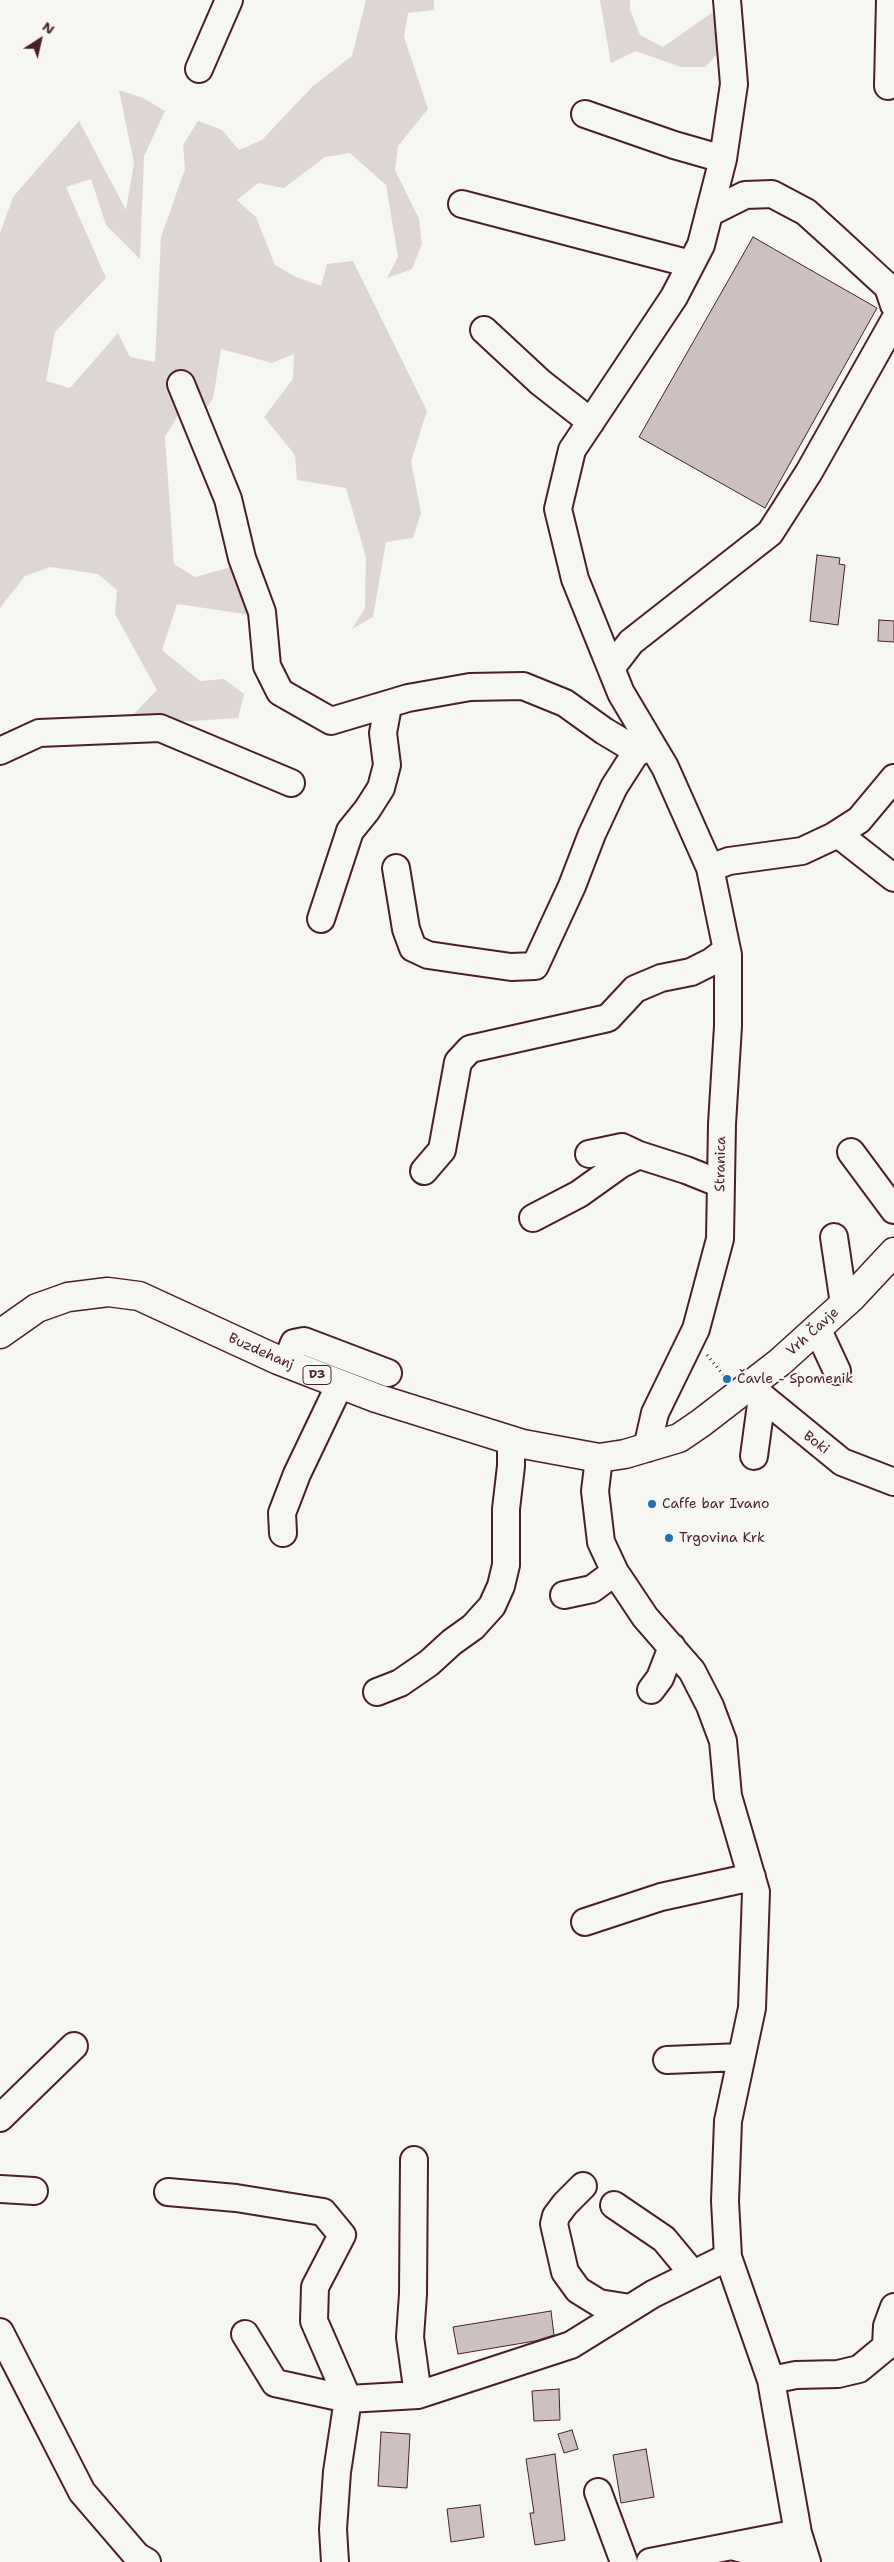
<!DOCTYPE html>
<html>
<head>
<meta charset="utf-8">
<style>
  body { margin:0 }
  #map { position:relative; width:894px; height:2562px; overflow:hidden; background:#f6f6f2; font-family:"Shantell Sans",sans-serif }
  canvas { display:block }
  .north { position:absolute; left:15px; top:15px; width:50px; height:50px; -webkit-text-stroke:4px #f6f6f2; paint-order:stroke; rotate:35deg; font-size:14px; font-weight:700; line-height:20px; text-align:center; color:#4a1f2b }
  .north::after { content:''; display:block; margin:auto; width:18px; height:22px; background:#4a1f2b; clip-path:polygon(50% 0,100% 100%,50% 72%,0 100%) }
</style>
</head>
<body>
<div id="map">
<canvas width="894" height="2562"></canvas>
<div class="north">N</div>
</div>
<script>
const context = document.querySelector('canvas').getContext('2d');
context.lineJoin = 'round';
function fillPath(path, color) {
  context.fillStyle = color;
  context.fill(path, 'evenodd');
}
function poly(rows) {
  const path = new Path2D();
  for (const r of rows) {
    path.moveTo(r[0], r[1]);
    for (let i = 2; i < r.length; i += 2) path.lineTo(r[i], r[i + 1]);
  }
  return path;
}
function stroke(path, color, width, dash) {
  context.strokeStyle = color;
  context.lineWidth = width;
  context.lineCap = dash ? 'butt' : 'round';
  context.setLineDash(dash || []);
  context.stroke(path);
}
function drawText(font, color, halo, rows, align = 'center') {
  context.font = font + ' "Shantell Sans",sans-serif';
  context.lineWidth = 4;
  context.setLineDash([]);
  context.textBaseline = 'middle';
  context.strokeStyle = halo;
  context.fillStyle = color;
  for (const [text, x, y, turn = 0] of rows) {
    context.save();
    context.translate(x, y);
    context.rotate((+turn || 0) * Math.PI / 180);
    context.textAlign = isNaN(turn) ? turn : align;
    if (halo) context.strokeText(text, 0, 0);
    context.fillText(text, 0, 0);
    context.restore();
  }
}
fillPath(poly([
  [366,0,434,0,434,10,408,13,404,37,428,109,398,146,395,170,419,219,422,244,412,269,387,278,398,257,386,185,350,153,325,157,284,188,258,183,237,200,256,217,275,265,296,277,321,286,327,264,353,261,427,411,411,461,421,513,413,538,386,542,373,617,352,629,365,608,366,557,346,488,297,480,295,455,264,417,293,379,294,354,272,363,221,349,213,399,198,420,190,395,165,437,174,564,195,577,242,564,252,615,177,604,162,650,200,681,224,679,244,694,238,718,162,723,119,746,74,734,123,725,157,690,115,614,117,590,98,574,50,567,25,576,0,608,0,233,13,197,79,121,126,210,134,163,119,90,143,98,165,111,144,156,140,259,106,225,91,179,66,187,106,278,55,332,46,381,70,388,118,333,130,357,155,362,161,237,185,169,183,145,198,121,222,130,239,150,262,140,313,86,352,56],
  [600,0,630,0,630,10,640,35,663,47,713,12,721,50,705,67,681,67,636,51,611,63]
]), '#ddd6d5');
const building = poly([
  [753,237,877,308,765,508,639,437,753,237],
  [817,555,840,558,839,564,845,565,838,625,810,621,817,555],
  [879,620,894,621,894,642,878,641,879,620],
  [551,2311,554,2335,535,2341,458,2354,453,2327,551,2311],
  [559,2389,560,2420,534,2421,532,2391,559,2389],
  [572,2430,578,2449,564,2453,558,2434,572,2430],
  [381,2432,410,2434,407,2488,378,2486,381,2432],
  [646,2449,654,2497,621,2503,613,2455,646,2449],
  [555,2454,565,2540,535,2545,530,2513,534,2513,526,2459,555,2454],
  [480,2505,484,2537,451,2542,447,2509,480,2505]
]);
fillPath(building, '#ccc1c0');
stroke(building, '#4a1f2b', 1);
const minor = poly([
  [199,69,229,0],
  [888,86,890,0],
  [585,114,674,145,723,159],
  [462,204,691,264],
  [709,213,745,195,772,194,806,212,837,240,888,287,894,305],
  [484,330,540,382,591,422],
  [181,384,228,499,242,558,262,612,267,666,280,692,331,721,408,698,470,687,523,686,565,703,604,731,639,752],
  [611,668,631,642,770,533,809,472,894,321],
  [0,751,39,733,160,728,291,783],
  [838,834,894,878],
  [396,868,406,929,413,948,428,955,455,959,511,967,535,966,572,886,592,834,614,787,646,737],
  [710,868,729,861,802,851,834,836,859,820,894,778],
  [321,919,350,831,367,810,381,788,387,765,383,733,388,706],
  [851,1152,894,1210],
  [589,1154,622,1147,639,1155,686,1170,721,1184],
  [424,1171,442,1150,458,1062,470,1049,608,1018,635,989,661,978,691,972,711,962,727,950],
  [533,1218,579,1194,621,1164,639,1155],
  [834,1237,844,1304],
  [817,1328,837,1371],
  [286,1363,294,1343,304,1341,388,1373],
  [749,1386,842,1462,894,1482],
  [647,1448,655,1413,696,1329,720,1239,722,1124,728,1026,728,955,710,868,665,767,621,693,575,579,558,509,572,450,674,297,701,245,723,159,734,84,727,0],
  [754,1456,762,1397],
  [283,1533,282,1513,297,1474,340,1384],
  [564,1595,592,1589,615,1572],
  [651,1690,660,1678,672,1647],
  [377,1692,400,1683,429,1663,452,1642,473,1627,492,1606,501,1586,506,1565,506,1509,511,1466,511,1440],
  [585,1922,661,1897,752,1877],
  [667,2060,741,2057],
  [0,2118,74,2046],
  [414,2160,413,2294,410,2337,418,2395],
  [583,2186,565,2204,556,2216,554,2224,565,2272,578,2290,599,2303,630,2308],
  [0,2189,34,2191],
  [168,2192,236,2198,323,2212,342,2235,315,2287,314,2321,348,2399],
  [614,2205,664,2239,693,2274],
  [728,2257,771,2380,798,2533,807,2562],
  [0,2332,82,2492,137,2556,147,2562],
  [245,2334,275,2383,348,2399],
  [886,2346,887,2326,894,2307],
  [771,2380,796,2375,838,2374,859,2369,894,2340],
  [598,2492,624,2562],
  [735,2547,792,2562],
  [335,2562,333,2529,337,2472,348,2399,418,2395,571,2345,653,2294,728,2257,725,2201,728,2121,752,2008,756,1892,728,1796,723,1741,710,1706,692,1671,645,1617,615,1572,601,1542,595,1491,599,1458],
  [650,2562,798,2533]
]);
const major = poly([
  [0,1334,37,1308,68,1297,108,1292,139,1296,278,1360,376,1398,523,1444,599,1458,625,1454,679,1438,701,1423,780,1362,852,1297,894,1252]
]);
stroke(minor, '#4a1f2b', 30);
stroke(major, '#4a1f2b', 31);
stroke(poly([
  [707,1355,725,1377]
]), '#4a1f2b', 3, [1, 4]);
stroke(minor, '#f6f6f2', 26);
stroke(major, '#f6f6f2', 28);
for (const [x, y, r, color] of [
  [727,1379,5,"#1f6fb2"],
  [652,1504,5,"#1f6fb2"],
  [669,1538,5,"#1f6fb2"]
]) {
  const dot = new Path2D();
  dot.arc(x, y, r, 0, 2 * Math.PI);
  context.fillStyle = color;
  context.fill(dot);
  stroke(dot, '#f6f6f2', 2);
}
for (const [x, y, w] of [
  [317,1375,28]
]) {
  const box = new Path2D();
  box.roundRect(x - w / 2, y - 9.5, w, 19, 4);
  context.fillStyle = '#f6f6f2';
  context.fill(box);
  stroke(box, '#4a1f2b', 1);
}
drawText('bold 12px', '#4a1f2b', null, [
  ["D3",317,1375]
]);
drawText('14px', '#4a1f2b', '#f6f6f2', [
  ["Stranica",721,1164,-89],
  ["Vrh Čavje",813,1332,-42],
  ["Buzdehanj",261,1352,24],
  ["Boki",816,1443,37]
]);
drawText('14px', '#4a1f2b', '#f6f6f2', [
  ["Čavle - Spomenik",737,1379],
  ["Caffe bar Ivano",662,1504],
  ["Trgovina Krk",679,1538]
], 'left');
</script>
</body>
</html>
